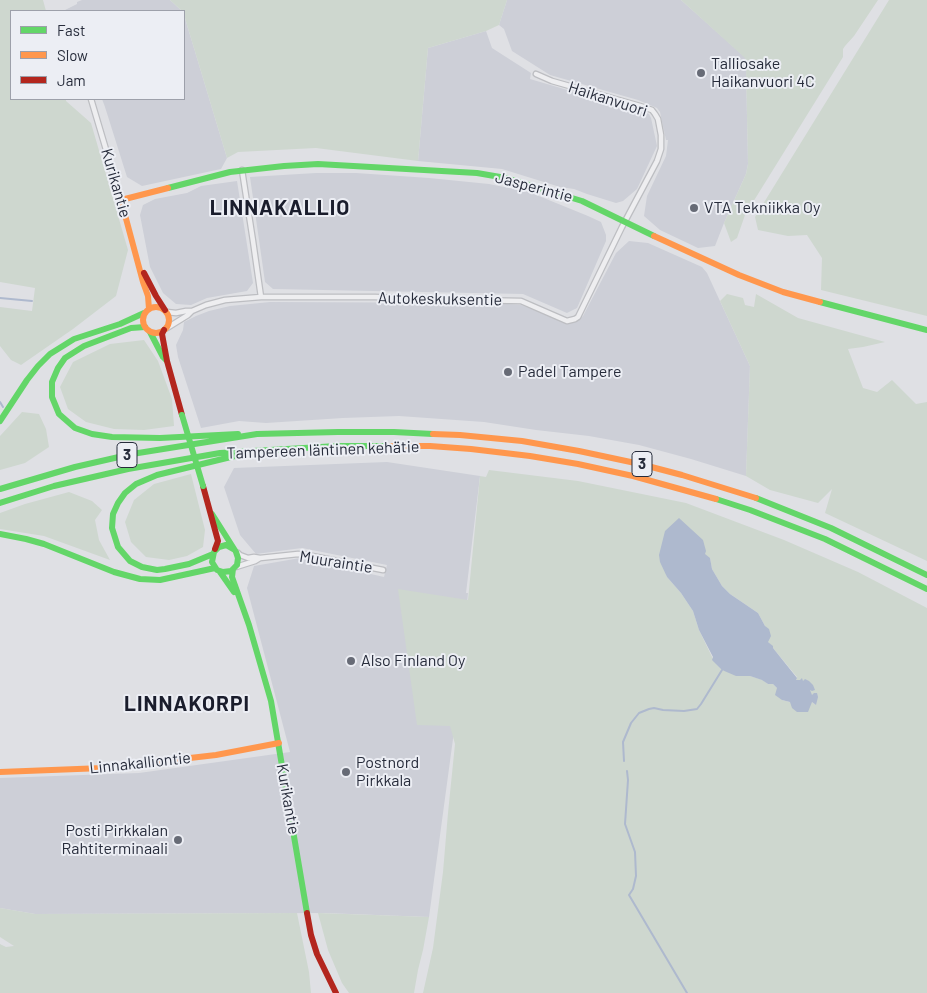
<!DOCTYPE html>
<html>
<head>
<meta charset="utf-8">
<style>
  body { margin:0 }
  #map { position:relative; width:927px; height:993px; overflow:hidden; background:#dfe0e4; font-family:Barlow,sans-serif }
  canvas { display:block }
  .legend { position:absolute; left:10px; top:10px; width:175px; height:90px; box-sizing:border-box; background:#eceef4; border:1px solid #9da0aa; margin:0; padding:6px 9px; list-style:none; font-size:15px; color:#272c3b }
  .legend li { display:flex; align-items:center; gap:10px; height:25px }
  .legend b { width:25px; border:1px solid #9da0aa }
</style>
</head>
<body>
<div id="map">
<canvas width="927" height="993"></canvas>
<ul class="legend">
<li><b style="height:6px;background:#63d668"></b>Fast</li>
<li><b style="height:6px;background:#ff974d"></b>Slow</li>
<li><b style="height:6px;background:#b3261e"></b>Jam</li>
</ul>
</div>
<script>
const context = document.querySelector('canvas').getContext('2d');
context.lineJoin = 'round';
function fillPath(path, color) {
  context.fillStyle = color;
  context.fill(path, 'evenodd');
}
function poly(rows) {
  const path = new Path2D();
  for (const r of rows) {
    if (r.length === 3) {
      path.moveTo(r[0] + r[2], r[1]);
      path.arc(r[0], r[1], r[2], 0, 2 * Math.PI);
      continue;
    }
    path.moveTo(r[0], r[1]);
    for (let i = 2; i < r.length; i += 2) path.lineTo(r[i], r[i + 1]);
  }
  return path;
}
function stroke(path, color, width, dash) {
  context.strokeStyle = color;
  context.lineWidth = width;
  context.lineCap = dash ? 'butt' : 'round';
  context.setLineDash(dash || []);
  context.stroke(path);
}
function drawText(font, color, halo, rows, align = 'center') {
  context.font = font + ' Barlow,sans-serif';
  context.lineWidth = 4;
  context.setLineDash([]);
  context.textBaseline = 'middle';
  context.strokeStyle = halo;
  context.fillStyle = color;
  for (const [text, x, y, turn = 0] of rows) {
    context.save();
    context.translate(x, y);
    context.rotate((+turn || 0) * Math.PI / 180);
    context.textAlign = isNaN(turn) ? turn : align;
    if (halo) context.strokeText(text, 0, 0);
    context.fillText(text, 0, 0);
    context.restore();
  }
}
fillPath(poly([
  [82,0,170,0,182,11,63,11,77,4,77,2],
  [507,0,681,0,745,57,746,68,748,164,746,174,724,223,715,246,698,248,660,230,644,216,647,196,666,156,668,140,666,140,660,112,657,108,638,100,550,75,512,51,504,29,499,25],
  [184,15,227,158,221,169,142,186,127,177,105,107,102,99,184,99],
  [486,31,492,48,531,73,530,79,649,114,651,118,657,146,637,189,623,201,616,203,587,194,574,189,560,187,502,169,418,161,428,48],
  [316,173,356,173,429,178,489,184,529,192,588,216,601,222,606,235,606,241,577,308,567,313,523,294,273,289,265,282,250,177],
  [237,181,253,283,247,291,207,298,191,305,176,304,163,293,150,267,140,215,143,205,155,199,187,193,201,186],
  [629,241,648,243,702,267,707,273,750,366,746,476,691,459,639,445,589,436,536,430,484,422,399,416,343,418,266,423,239,421,201,428,178,357,176,345,183,330,184,322,196,316,209,311,230,306,270,302,495,303,521,305,565,322,575,322,583,316,616,253],
  [387,462,480,476,466,593,468,593,455,724,429,917,324,913,35,914,0,908,0,778,139,773,290,752,247,588,254,566,300,558,384,577,387,565,302,548,256,554,240,535,224,487,234,468]
]), '#cdcfd7');
fillPath(poly([
  [0,0,43,0,46,11,11,11,11,99,66,99,66,101,91,123,128,250,116,296,73,329,21,365,11,360,0,346,0,307,32,311,35,288,0,282],
  [170,0,507,0,499,25,486,31,428,48,418,161,316,148,238,152,227,158,184,15,184,11,182,11],
  [681,0,878,0,854,36,845,46,843,49,843,57,745,215,737,238,731,242,724,223,746,174,748,164,746,68,745,58],
  [889,0,927,0,927,316,821,290,822,258,807,235,788,236,758,230,755,217],
  [727,294,743,298,745,305,754,307,756,294,798,318,885,342,863,347,848,349,863,388,877,392,892,380,916,404,927,402,927,561,825,513,832,489,818,503,770,490,746,476,750,366,720,301],
  [144,340,158,361,172,399,174,426,144,430,114,429,86,422,68,409,60,387,73,362,110,344],
  [22,412,39,414,46,429,49,447,25,463,0,470,0,436],
  [489,470,578,481,686,503,784,540,858,572,927,608,927,993,423,993,433,948,443,872,448,813,455,744,450,726,417,725,398,589,468,600,480,476,486,477],
  [710,558,712,569,722,586,730,594,758,613,765,626,768,642,797,677,796,680,803,681,809,690,816,705,812,702,790,702,782,700,777,688,773,684,768,684,763,680,750,676,743,676,722,670,714,661,699,630,693,611,681,593,667,577,666,574],
  [191,474,205,530,203,547,187,556,169,560,146,557,131,542,125,522,134,500,154,484],
  [69,492,92,501,102,510,95,520,99,540,110,560,44,536,0,529,0,513,25,504],
  [0,908,35,914,297,913,309,972,311,993,0,993,0,944,6,947,14,946,0,937],
  [318,913,429,917,423,950,418,970,414,993,349,993,342,983,328,950]
]), '#ced7cf');
fillPath(poly([
  [679,518,703,540,706,551,705,554,710,558,712,569,722,586,730,594,758,613,765,626,769,629,771,636,768,642,773,646,773,648,797,678,796,680,800,680,802,678,803,681,805,679,809,681,813,685,815,690,812,691,810,690,812,695,814,693,817,693,818,697,816,705,812,702,808,712,797,712,792,708,790,702,782,700,775,695,777,688,773,684,768,684,762,680,750,676,736,676,722,670,712,660,713,657,699,630,693,611,681,593,667,577,660,562,659,555,665,531]
]), '#aeb9ce');
stroke(poly([
  [0,298,32,301],
  [0,402,3,407],
  [624,761,623,742,631,723,639,713,649,709,654,708,663,710,684,711,697,709,701,704,722,670],
  [627,771,628,780,625,824,635,852,636,876,633,889,629,895,687,993]
]), '#aeb9ce', 2);
const street = poly([
  [91,99,121,200],
  [242,170,253,241,261,297],
  [167,312,176,313,186,311,192,311],
  [167,328,188,315,192,311,206,305,225,300,261,297,375,297,419,299,521,301,567,321,575,319,578,317,622,227,657,161,661,149,661,135,658,119,655,114,652,110,640,106,552,81,536,74],
  [238,553,240,555,248,558,254,557,260,558],
  [236,567,255,561,260,558,298,554,307,555,383,570]
]);
stroke(street, '#bdbec2', 7);
stroke(street, '#eeeef0', 4.5);
stroke(poly([
  [168,188,230,172,284,166,318,164,477,173,506,178,582,201,654,236],
  [820,302,927,330],
  [145,327,131,328,84,346,65,358,58,368,52,382,52,397,59,414,75,428,92,434,112,437,160,438,238,434],
  [150,332,163,357,166,360],
  [0,421,27,380,38,366,50,354,74,339,120,324,144,313],
  [0,489,75,467,132,454,257,434,338,432,394,432,433,434],
  [756,498,831,528,927,575],
  [716,499,750,510,825,539,927,589],
  [0,503,54,486,128,469,220,453,337,446,389,446],
  [212,514,236,552,238,558,237,565,231,571,223,572,217,570,212,562,214,552,219,547,226,545,233,549],
  [0,534,26,539,44,544,114,572,140,579,160,580,215,568],
  [213,554,189,564,165,569,157,570,142,567,130,561,118,547,112,528,113,514,118,503,125,493,136,484,157,475,239,455],
  [233,569,232,577,249,625,271,701,307,913],
  [220,572,234,592]
]), '#63d668', 6);
stroke(poly([
  [654,236,739,275,783,292,820,302],
  [156,320,13],
  [149,309,148,296,143,282,121,200,168,188],
  [433,434,460,435,522,441,579,451,640,464,682,475,756,498],
  [389,446,430,446,471,449,530,456,578,464,633,476,716,499],
  [0,772,103,768,216,755,279,743]
]), '#ff974d', 6);
stroke(poly([
  [144,273,156,296,165,310],
  [164,330,162,334,167,361,182,415],
  [203,486,218,541,215,549],
  [307,913,311,935,317,954,336,993]
]), '#b3261e', 6);
stroke(poly([
  [182,415,203,486]
]), '#63d668', 6);
for (const [x, y, r, color] of [
  [701,73,5,"#676b76"],
  [694,208,5,"#676b76"],
  [508,372,5,"#676b76"],
  [351,661,5,"#676b76"],
  [346,772,5,"#676b76"],
  [178,840,5,"#676b76"]
]) {
  const dot = new Path2D();
  dot.arc(x, y, r, 0, 2 * Math.PI);
  context.fillStyle = color;
  context.fill(dot);
  stroke(dot, '#eceef4', 2);
}
for (const [x, y, w] of [
  [127,455,20],
  [642,464,20]
]) {
  const box = new Path2D();
  box.roundRect(x - w / 2, y - 12.5, w, 25, 4);
  context.fillStyle = '#eceef4';
  context.fill(box);
  stroke(box, '#272c3b', 1);
}
drawText('bold 15px', '#272c3b', null, [
  ["3",127,455],
  ["3",642,464]
]);
drawText('16px', '#272c3b', '#eceef4', [
  ["Talliosake",711,64],
  ["Haikanvuori 4C",711,82],
  ["VTA Tekniikka Oy",704,208],
  ["Padel Tampere",518,372],
  ["Also Finland Oy",361,661],
  ["Postnord",356,763],
  ["Pirkkala",356,781],
  ["Posti Pirkkalan",168,831,"right"],
  ["Rahtiterminaali",168,849,"right"]
], 'left');
drawText('16px', '#272c3b', '#eceef4', [
  ["Haikanvuori",608,99,18],
  ["Kurikantie",116,183,74],
  ["Jasperintie",534,187,15],
  ["Autokeskuksentie",440,299,1],
  ["Tampereen läntinen kehätie",323,450,-2],
  ["Muuraintie",336,562,9],
  ["Linnakalliontie",140,763,-6],
  ["Kurikantie",288,799,80]
]);
context.letterSpacing = '1px';
drawText('bold 21px', '#1a1d2c', '#eceef4', [
  ["LINNAKALLIO",280,208],
  ["LINNAKORPI",187,704]
]);
context.letterSpacing = '0px';
</script>
</body>
</html>
